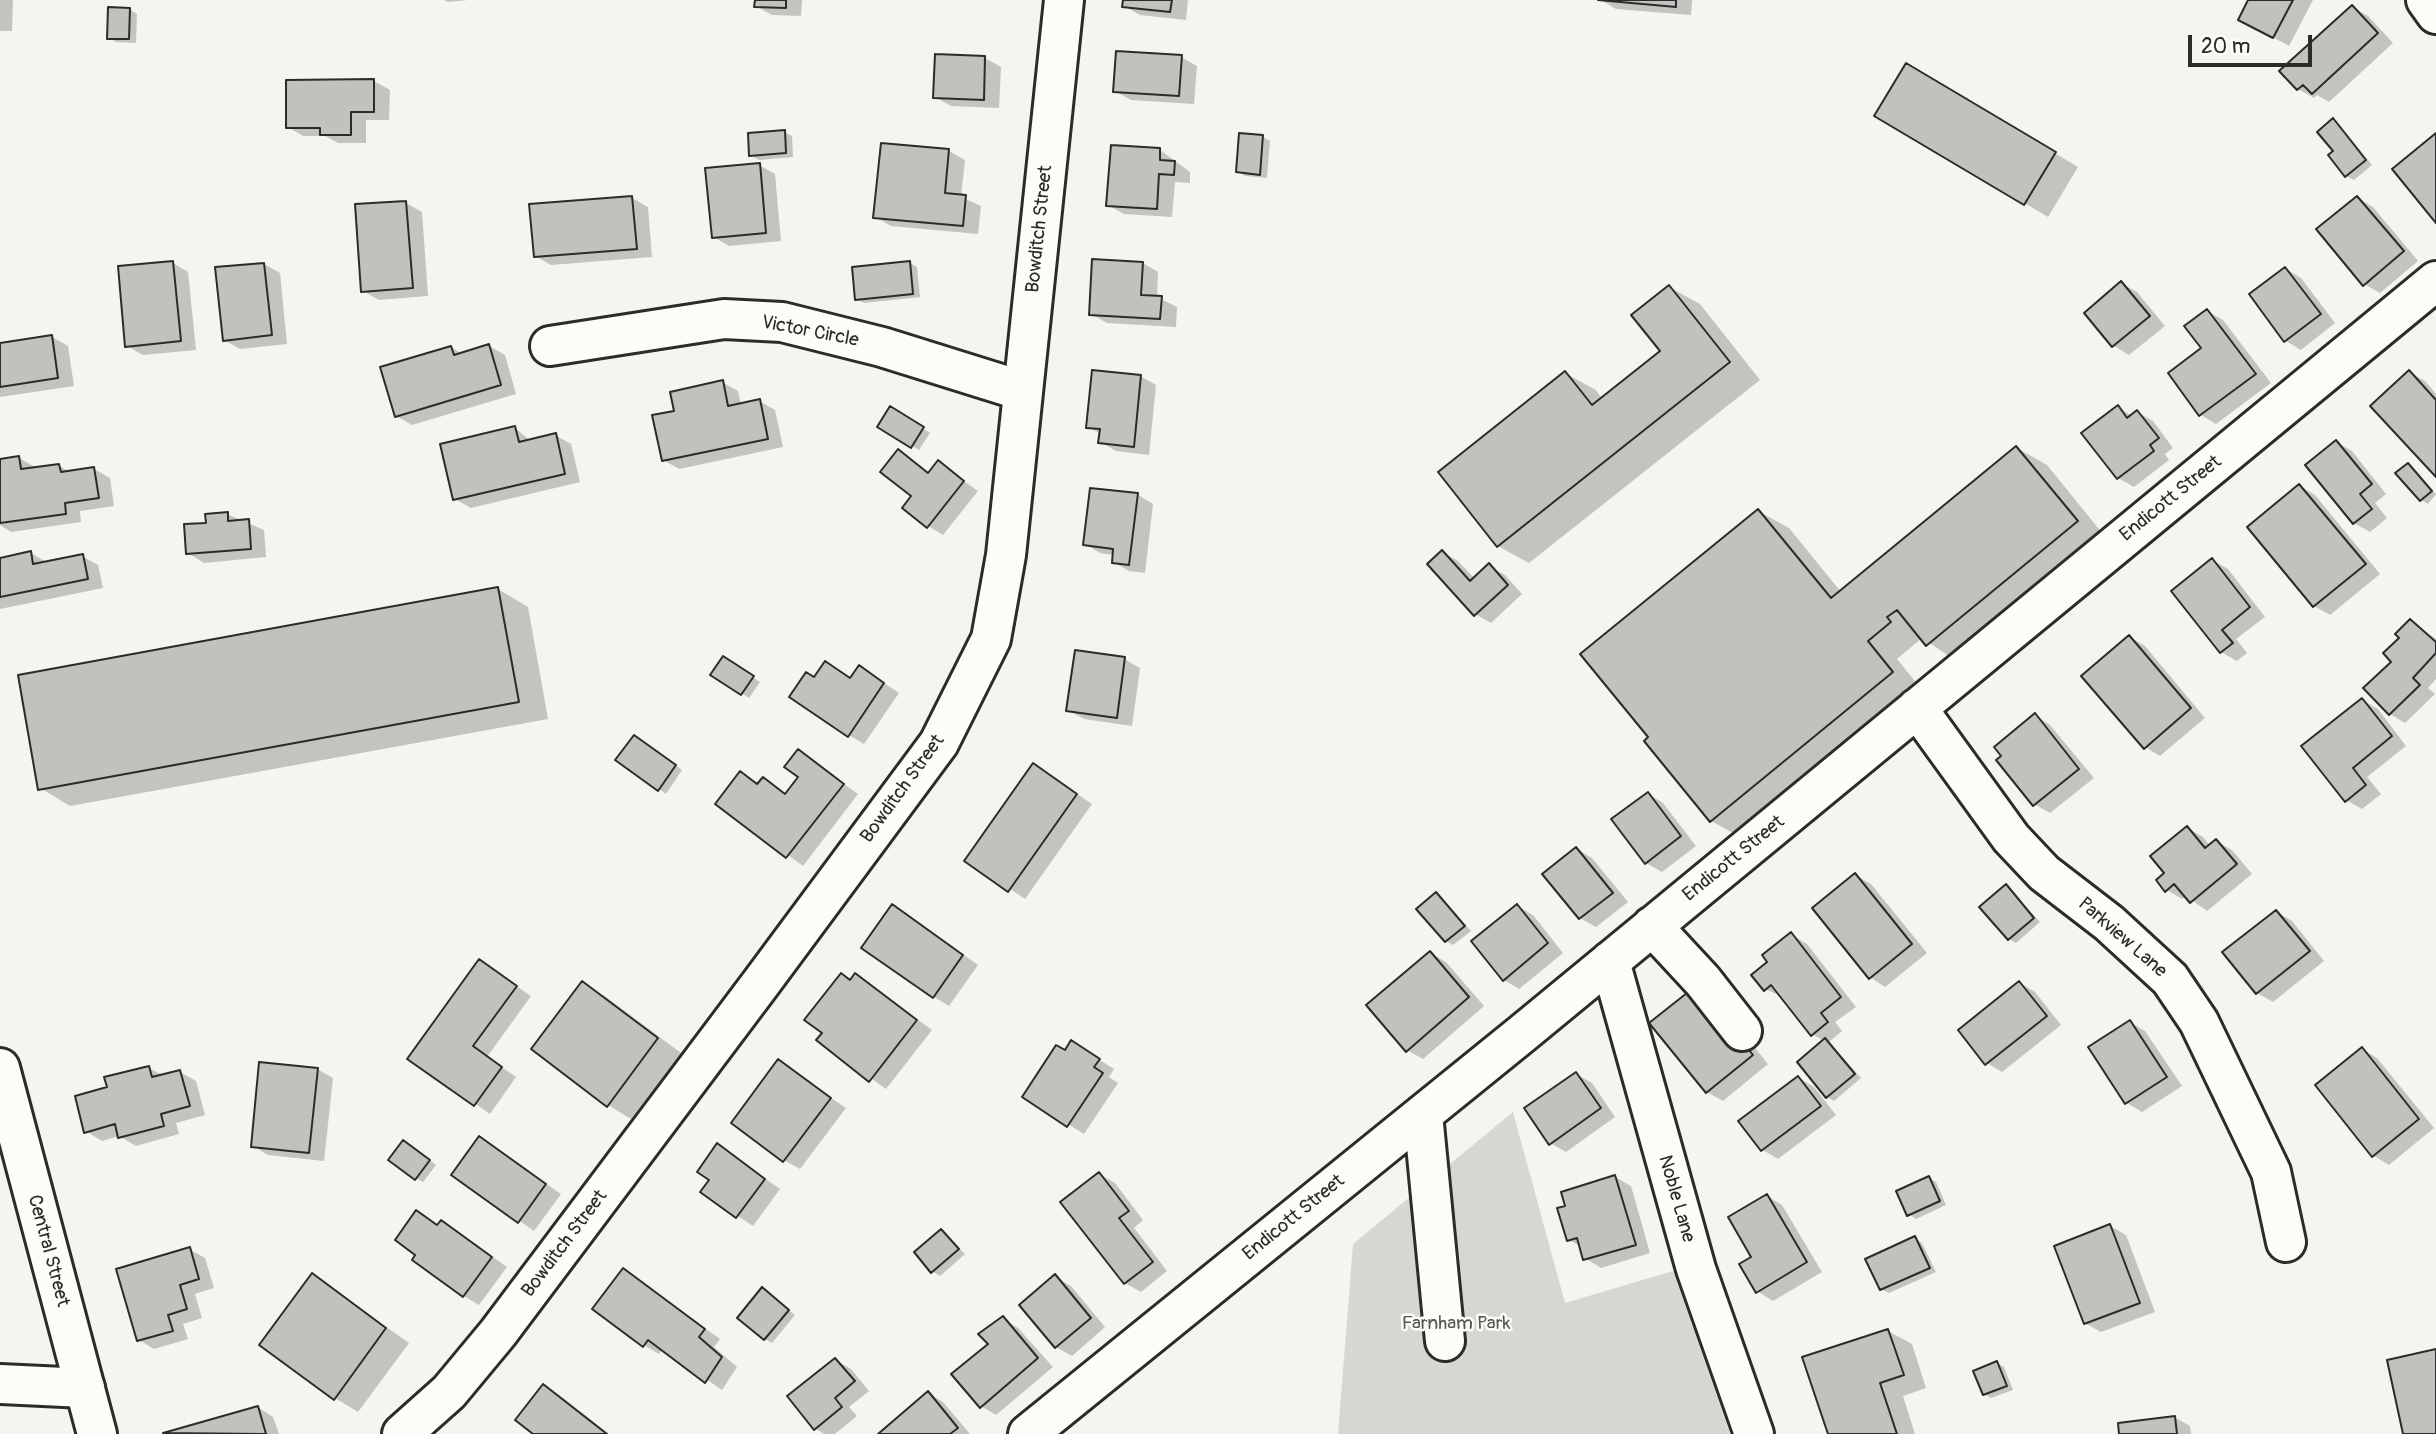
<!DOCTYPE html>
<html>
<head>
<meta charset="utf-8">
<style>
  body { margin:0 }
  #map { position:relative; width:2436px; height:1434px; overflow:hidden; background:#f5f4ef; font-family:Pangolin,sans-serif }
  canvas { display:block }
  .scale { position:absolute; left:2188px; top:35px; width:124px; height:32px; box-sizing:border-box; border:4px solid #2b2b2b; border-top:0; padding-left:9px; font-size:21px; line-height:24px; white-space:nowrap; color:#2b2b2b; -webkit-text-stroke:5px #fdfcf7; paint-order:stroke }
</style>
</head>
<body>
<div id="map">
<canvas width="2436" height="1434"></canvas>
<div class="scale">20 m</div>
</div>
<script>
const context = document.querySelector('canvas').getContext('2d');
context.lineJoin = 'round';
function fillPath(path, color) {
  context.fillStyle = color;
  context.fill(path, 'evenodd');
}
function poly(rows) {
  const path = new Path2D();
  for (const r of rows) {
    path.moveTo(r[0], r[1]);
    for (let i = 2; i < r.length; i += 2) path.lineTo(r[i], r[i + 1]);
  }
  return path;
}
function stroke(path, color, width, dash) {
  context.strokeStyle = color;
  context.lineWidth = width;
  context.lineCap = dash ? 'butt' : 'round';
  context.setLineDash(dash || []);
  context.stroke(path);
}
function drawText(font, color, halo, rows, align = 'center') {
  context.font = font + ' Pangolin,sans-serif';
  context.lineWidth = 5;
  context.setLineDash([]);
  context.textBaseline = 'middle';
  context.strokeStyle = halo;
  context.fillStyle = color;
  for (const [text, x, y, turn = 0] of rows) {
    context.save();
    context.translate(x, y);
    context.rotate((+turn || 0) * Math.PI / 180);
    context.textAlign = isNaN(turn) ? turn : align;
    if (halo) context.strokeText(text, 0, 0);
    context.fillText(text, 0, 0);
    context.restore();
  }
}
fillPath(poly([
  [1513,1112,1565,1303,1673,1271,1730,1434,1338,1434,1353,1244]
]), '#d7d6d2');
fillPath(poly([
  [0,0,13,0,12,31,0,31],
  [444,0,468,0,448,2],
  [756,0,802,0,801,16,772,15,756,6],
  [1125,0,1188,0,1186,20,1140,15,1124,6],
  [1601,0,1692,0,1691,15,1616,9],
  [2250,0,2313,0,2289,46,2256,28],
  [2352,7,2368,16,2393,43,2329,102,2317,95,2314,98,2298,89,2282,71],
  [129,9,137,14,136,43,116,42,109,38],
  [1181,57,1197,66,1194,104,1131,100,1115,91],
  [985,58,1001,67,999,108,951,106,935,97],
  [1907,65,2078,167,2048,217,1877,115],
  [374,81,390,90,389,120,366,120,366,143,338,143,325,136,303,136,288,127],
  [2333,120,2340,125,2372,165,2354,180,2346,176,2335,151],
  [784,132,792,136,793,157,759,160,751,155],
  [1263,137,1270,141,1267,178,1245,176,1238,171],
  [882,145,949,151,965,160,961,197,981,206,978,234,891,226,875,217],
  [1160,150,1190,172,1190,183,1175,182,1172,217,1124,214,1108,205],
  [759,165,775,174,781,241,729,246,714,237],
  [632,198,648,207,652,257,551,265,535,256],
  [2358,198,2373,207,2418,261,2380,293,2364,284],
  [406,203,422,212,428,296,379,300,363,291],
  [173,263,188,272,196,350,143,355,127,346],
  [910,263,917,267,920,297,864,303,857,299],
  [1143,263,1158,272,1157,297,1177,307,1176,327,1107,323,1091,314],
  [264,264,280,273,287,344,240,349,224,340],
  [2286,269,2301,278,2335,323,2301,350,2286,341],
  [2121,283,2137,292,2165,326,2129,355,2114,346],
  [1669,287,1700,304,1760,380,1529,563,1498,546,1565,373,1596,390,1602,399,1662,351],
  [2207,311,2223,320,2271,383,2216,424,2201,415],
  [52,337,68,346,74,386,0,397,0,344],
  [489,346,505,355,516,394,412,425,396,416,451,347,462,354],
  [2409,372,2425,381,2436,394,2436,474],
  [1140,376,1156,385,1149,455,1116,451,1100,442,1101,434,1088,427],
  [722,382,738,391,741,405,759,401,775,410,783,447,679,469,663,460,676,412],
  [2118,407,2132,416,2137,412,2153,421,2173,448,2165,454,2169,460,2134,487,2118,478],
  [891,409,930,433,919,450,880,426],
  [515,428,531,441,555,435,571,444,580,482,471,508,455,499],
  [2336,442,2352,451,2386,494,2375,503,2387,518,2370,532,2354,523],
  [2017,448,2047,465,2107,539,1958,662,1922,638,1897,659,1922,690,1742,838,1711,821,1758,511,1789,528,1841,592],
  [898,451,930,473,938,463,978,491,943,535,928,526],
  [19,458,35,467,59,466,70,472,94,469,110,478,114,506,80,511,81,522,11,532,0,525,0,461],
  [2408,465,2436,494,2428,504,2421,500],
  [2300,486,2315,495,2380,574,2330,615,2314,606],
  [1138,495,1153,504,1145,573,1129,571,1113,562,1114,555,1100,553,1085,544],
  [227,514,264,530,266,557,204,563,188,553,207,524],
  [1442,552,1458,561,1475,579,1489,566,1505,575,1522,594,1491,623,1475,614],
  [31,553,48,563,82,556,98,565,103,588,0,609,0,559],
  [2212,560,2228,569,2265,617,2236,639,2247,653,2237,661,2221,652],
  [498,589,528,607,548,719,70,806,40,788],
  [2411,621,2436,639,2436,679,2428,688,2435,694,2405,723,2390,714,2394,662],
  [2129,637,2145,646,2205,718,2160,756,2145,747],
  [1124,659,1140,668,1132,726,1084,719,1068,710],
  [731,662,760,682,749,698,713,674],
  [875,677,899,693,864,744,849,735,851,679],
  [2362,700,2378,709,2406,746,2367,777,2381,794,2362,809,2346,800],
  [2035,715,2050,725,2094,778,2050,813,2034,804],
  [642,741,682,770,666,794,659,789],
  [798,751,858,794,803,866,717,803,740,773,759,785,764,779,787,794,800,776],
  [1049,775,1092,804,1025,899,967,860],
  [1648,794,1663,803,1696,846,1662,872,1646,863],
  [2187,828,2203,837,2210,846,2216,841,2232,850,2252,874,2207,911,2186,896,2182,899,2167,890,2166,874],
  [1577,849,1592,858,1628,902,1596,927,1580,918],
  [1855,875,1871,884,1927,953,1885,987,1870,977],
  [2006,886,2040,922,2016,943,2009,939],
  [1436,894,1471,931,1453,945,1446,941],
  [1517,906,1533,915,1563,953,1519,989,1504,980],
  [2277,912,2292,921,2324,961,2273,1002,2257,993],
  [908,916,978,965,949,1006,934,997],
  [1792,935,1807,944,1856,1007,1835,1022,1842,1031,1829,1042,1861,1078,1834,1101,1827,1097,1824,1041,1812,1034,1783,997,1765,989,1770,963],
  [1430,953,1446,962,1484,1006,1423,1059,1407,1050],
  [480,961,531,996,487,1057,516,1077,490,1114,410,1058],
  [856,975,932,1030,886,1089,818,1040],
  [582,983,606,997,681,1053,631,1119,608,1105],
  [2020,983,2035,992,2061,1025,2002,1072,1987,1063],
  [1713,996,1768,1064,1723,1101,1707,1092],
  [2130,1022,2145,1031,2182,1086,2142,1112,2127,1103],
  [2362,1049,2377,1058,2434,1128,2389,1165,2374,1156],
  [1066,1052,1087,1052,1114,1069,1109,1077,1118,1083,1084,1134,1024,1097],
  [779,1062,846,1108,800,1169,784,1160],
  [149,1068,164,1076,180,1072,196,1081,205,1115,176,1123,179,1134,136,1146,119,1136,102,1141,86,1131,109,1089],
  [317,1069,333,1078,324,1161,268,1155,253,1146],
  [1576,1074,1592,1083,1615,1117,1566,1152,1550,1143],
  [1799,1078,1814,1087,1836,1115,1778,1159,1763,1150,1741,1121],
  [480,1138,561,1194,534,1231,454,1175],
  [411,1146,436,1165,423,1182,416,1178],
  [718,1146,780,1189,753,1226,702,1192,711,1180],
  [1099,1174,1115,1183,1143,1220,1134,1228,1167,1271,1141,1292,1125,1283],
  [1615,1177,1631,1186,1650,1253,1601,1268,1585,1258,1582,1247,1569,1240,1567,1207],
  [1929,1178,1936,1182,1946,1205,1916,1219,1909,1214],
  [1767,1196,1782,1205,1822,1272,1773,1301,1757,1291,1754,1258],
  [417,1213,439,1226,442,1222,457,1231,507,1267,479,1305,464,1296,418,1254],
  [2110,1226,2126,1235,2155,1312,2101,1332,2085,1323],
  [942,1231,965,1254,940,1276,932,1271],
  [1915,1238,1922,1243,1936,1272,1889,1293,1881,1289],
  [189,1249,205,1258,214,1288,195,1294,202,1318,183,1324,188,1339,154,1349,139,1340],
  [623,1270,720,1339,714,1347,737,1367,722,1390,663,1349,659,1354,644,1345],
  [312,1275,409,1343,358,1412,335,1398],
  [1055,1277,1071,1286,1105,1327,1072,1356,1056,1347],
  [762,1289,795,1315,772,1343,765,1339],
  [1003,1319,1018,1328,1053,1367,996,1415,981,1406,991,1345],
  [1888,1331,1912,1344,1926,1388,1903,1396,1915,1434,1829,1434],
  [836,1360,851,1369,869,1391,849,1407,857,1416,835,1434,824,1434,815,1428],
  [1997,1363,2004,1367,2013,1390,1991,1398,1984,1394],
  [543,1386,559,1395,609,1434,536,1434],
  [928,1393,943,1402,970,1434,880,1434],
  [258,1407,273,1417,279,1434,168,1434],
  [2174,1417,2190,1426,2191,1434,2121,1434]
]), '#0003');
const building = poly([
  [755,0,786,0,786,8,754,7,755,0],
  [1123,0,1172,0,1170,12,1122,7,1123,0],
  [1598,0,1676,0,1676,7,1598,0],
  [2248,0,2293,0,2273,38,2238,20,2248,0],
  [2352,5,2378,33,2312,94,2303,85,2297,90,2279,71,2352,5],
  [108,7,130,8,129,39,107,39,108,7],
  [1116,51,1182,55,1179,96,1113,92,1116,51],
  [935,54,985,56,984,100,933,98,935,54],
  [1906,63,2056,152,2024,205,1874,116,1906,63],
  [374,79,374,112,351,112,351,135,320,135,320,128,286,128,286,80,374,79],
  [2333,118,2366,160,2345,177,2328,155,2333,151,2317,132,2333,118],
  [785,130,786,153,749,156,748,133,785,130],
  [1239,133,1263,135,1260,175,1236,172,1239,133],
  [2436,133,2436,223,2392,169,2436,133],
  [881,143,949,149,945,193,966,195,963,226,873,218,881,143],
  [1111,145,1160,148,1160,160,1175,161,1174,175,1159,174,1157,209,1106,206,1111,145],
  [760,163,766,233,712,238,705,168,760,163],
  [632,196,637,249,534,257,529,204,632,196],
  [2357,196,2404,251,2363,286,2316,229,2357,196],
  [406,201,413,288,361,292,355,204,406,201],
  [1092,259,1143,262,1141,295,1162,296,1160,319,1089,315,1092,259],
  [173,261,181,341,125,347,118,266,173,261],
  [910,261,913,294,855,300,852,267,910,261],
  [264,263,272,335,223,341,215,267,264,263],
  [2285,267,2321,314,2284,342,2249,294,2285,267],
  [2121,281,2150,316,2112,347,2084,313,2121,281],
  [1669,285,1730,362,1497,547,1438,472,1565,371,1592,405,1660,351,1631,315,1669,285],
  [2207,309,2256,374,2199,416,2168,373,2201,348,2184,326,2207,309],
  [52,335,58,378,0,387,0,343,52,335],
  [489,344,501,385,395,417,380,367,451,346,454,355,489,344],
  [1092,370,1141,375,1134,447,1098,443,1100,429,1086,428,1092,370],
  [2409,370,2436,400,2436,477,2370,406,2409,370],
  [723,380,728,406,760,399,768,439,662,461,652,415,674,411,670,392,723,380],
  [2118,405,2127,418,2137,410,2159,438,2150,445,2154,451,2117,479,2081,433,2118,405],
  [890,406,924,427,911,448,877,427,890,406],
  [515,426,519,442,556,433,565,474,453,500,440,444,515,426],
  [2336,440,2372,484,2360,494,2372,509,2353,524,2305,465,2336,440],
  [2016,446,2078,521,1926,646,1897,610,1887,617,1891,622,1868,641,1893,672,1710,822,1644,741,1648,737,1580,654,1758,509,1831,598,2016,446],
  [898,449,928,473,938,460,964,481,927,528,902,508,911,496,880,472,898,449],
  [19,456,21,469,59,464,61,472,94,467,99,498,65,503,66,514,0,523,0,459,19,456],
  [2408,463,2432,491,2420,501,2395,473,2408,463],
  [2299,484,2366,564,2313,607,2247,527,2299,484],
  [1090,488,1138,493,1129,565,1112,563,1113,549,1083,545,1090,488],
  [228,512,228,521,249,519,251,549,186,554,184,524,206,523,205,514,228,512],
  [1442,550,1470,581,1489,563,1508,585,1474,616,1427,564,1442,550],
  [31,551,33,564,83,554,88,579,0,597,0,558,31,551],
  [2212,558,2250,607,2222,630,2233,643,2220,653,2171,591,2212,558],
  [498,587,519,702,38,790,18,675,498,587],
  [2410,619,2436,642,2436,653,2413,678,2420,685,2389,715,2363,688,2391,662,2383,653,2399,638,2395,634,2410,619],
  [2129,635,2191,708,2144,749,2081,676,2129,635],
  [1075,650,1125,657,1117,718,1066,711,1075,650],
  [723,656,754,676,741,695,710,675,723,656],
  [825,661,850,678,859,665,884,683,848,737,789,697,806,672,814,677,825,661],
  [2362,698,2392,736,2353,768,2366,785,2345,802,2301,746,2362,698],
  [2035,713,2079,769,2033,806,1996,760,2001,756,1994,747,2035,713],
  [634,735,676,765,658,791,615,760,634,735],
  [798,749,844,784,786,858,715,804,740,771,757,784,763,777,785,794,798,777,784,767,798,749],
  [1033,763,1077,794,1008,892,964,861,1033,763],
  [1648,792,1681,836,1645,864,1611,819,1648,792],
  [2187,826,2205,848,2216,839,2237,864,2190,903,2174,884,2165,892,2156,880,2164,873,2150,856,2187,826],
  [1576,847,1613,893,1579,919,1542,874,1576,847],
  [1855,873,1912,944,1869,979,1812,908,1855,873],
  [2006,884,2034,918,2008,940,1979,907,2006,884],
  [1436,892,1465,926,1445,942,1416,909,1436,892],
  [892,904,963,955,933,998,861,948,892,904],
  [1517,904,1548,943,1503,981,1471,941,1517,904],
  [2276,910,2310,951,2256,994,2222,952,2276,910],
  [1791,932,1841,997,1821,1013,1828,1022,1811,1036,1771,985,1764,991,1751,975,1767,962,1762,955,1791,932],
  [1430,951,1469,997,1406,1052,1366,1005,1430,951],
  [479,959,517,986,473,1046,502,1067,474,1106,407,1059,479,959],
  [841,973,850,980,855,973,917,1020,869,1082,816,1040,822,1033,804,1020,841,973],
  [582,981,658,1038,607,1107,531,1049,582,981],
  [2019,981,2047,1016,1985,1065,1958,1030,2019,981],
  [1697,985,1753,1055,1706,1093,1649,1023,1697,985],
  [2130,1020,2167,1077,2125,1104,2088,1047,2130,1020],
  [1825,1038,1855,1074,1826,1098,1797,1062,1825,1038],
  [1071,1040,1100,1059,1094,1067,1103,1073,1067,1127,1022,1097,1056,1045,1065,1050,1071,1040],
  [2362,1047,2419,1119,2372,1157,2315,1085,2362,1047],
  [778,1059,831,1098,783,1162,731,1123,778,1059],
  [259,1062,318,1068,309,1153,251,1147,259,1062],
  [149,1066,152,1077,180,1070,190,1106,161,1114,164,1126,118,1138,115,1124,84,1133,75,1096,107,1087,104,1077,149,1066],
  [1576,1072,1601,1108,1549,1145,1524,1108,1576,1072],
  [1798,1076,1821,1106,1761,1151,1738,1121,1798,1076],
  [479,1136,546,1184,518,1223,451,1175,479,1136],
  [403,1140,430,1160,415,1180,388,1160,403,1140],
  [717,1143,765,1179,736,1218,700,1192,709,1180,697,1172,717,1143],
  [1099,1172,1129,1211,1119,1218,1153,1262,1124,1284,1060,1202,1099,1172],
  [1615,1175,1636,1245,1583,1260,1577,1238,1567,1241,1557,1208,1565,1206,1561,1192,1615,1175],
  [1929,1176,1940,1201,1907,1216,1896,1191,1929,1176],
  [1767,1194,1807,1262,1756,1293,1739,1264,1751,1257,1728,1217,1767,1194],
  [416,1210,437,1225,441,1220,492,1257,463,1297,412,1260,415,1255,395,1240,416,1210],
  [2110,1224,2140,1303,2084,1324,2054,1246,2110,1224],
  [941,1229,959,1249,931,1273,914,1252,941,1229],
  [1915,1236,1930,1268,1880,1290,1865,1259,1915,1236],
  [190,1247,199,1279,180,1285,187,1309,168,1315,173,1331,137,1341,116,1269,190,1247],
  [623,1268,705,1329,699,1337,722,1357,705,1383,648,1340,643,1347,592,1309,623,1268],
  [312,1273,386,1328,334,1400,259,1345,312,1273],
  [1055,1274,1091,1318,1055,1348,1019,1305,1055,1274],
  [762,1287,789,1310,764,1340,737,1318,762,1287],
  [1003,1316,1038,1358,980,1408,951,1374,988,1344,978,1334,1003,1316],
  [1888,1329,1904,1375,1880,1383,1897,1434,1828,1434,1802,1357,1888,1329],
  [2436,1349,2436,1434,2403,1434,2387,1360,2436,1349],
  [835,1358,855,1381,835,1398,842,1407,814,1430,787,1396,835,1358],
  [1997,1361,2007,1386,1983,1395,1973,1371,1997,1361],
  [543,1384,607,1434,533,1434,515,1420,543,1384],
  [928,1391,958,1428,950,1434,878,1434,928,1391],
  [258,1406,266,1434,163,1433,258,1406],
  [2175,1416,2177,1434,2119,1434,2118,1423,2175,1416]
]);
fillPath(building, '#c2c1be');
stroke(building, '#2b2b2b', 2);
const minor = poly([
  [2426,0,2436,14],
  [550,346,724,319,782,322,882,347,1023,391],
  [1917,708,2011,838,2044,873,2109,923,2170,979,2199,1022,2271,1172,2286,1242],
  [1652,926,1703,981,1742,1031],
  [1610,961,1696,1269,1754,1434],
  [1423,1114,1445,1341],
  [0,1384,85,1388],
  [402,1434,449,1392,498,1333,761,983,939,743,991,639,1006,555,1064,0],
  [1028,1434,1523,1033,2436,281]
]);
const major = poly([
  [0,1068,97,1434]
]);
stroke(minor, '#2b2b2b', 44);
stroke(major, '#2b2b2b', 44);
stroke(minor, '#fdfcf7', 38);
stroke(major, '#fdfcf7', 38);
drawText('19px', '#2b2b2b', '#fdfcf7', [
  ["Bowditch Street",1040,229,-84],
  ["Victor Circle",810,332,11],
  ["Endicott Street",2171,499,-39],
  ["Bowditch Street",903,789,-54],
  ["Endicott Street",1734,859,-39],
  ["Parkview Lane",2122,938,41],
  ["Noble Lane",1676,1199,74],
  ["Endicott Street",1294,1218,-39],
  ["Bowditch Street",565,1244,-53],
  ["Central Street",48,1251,75]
]);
drawText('19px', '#565655', '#fdfcf7', [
  ["Farnham Park",1456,1324]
]);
</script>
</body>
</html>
